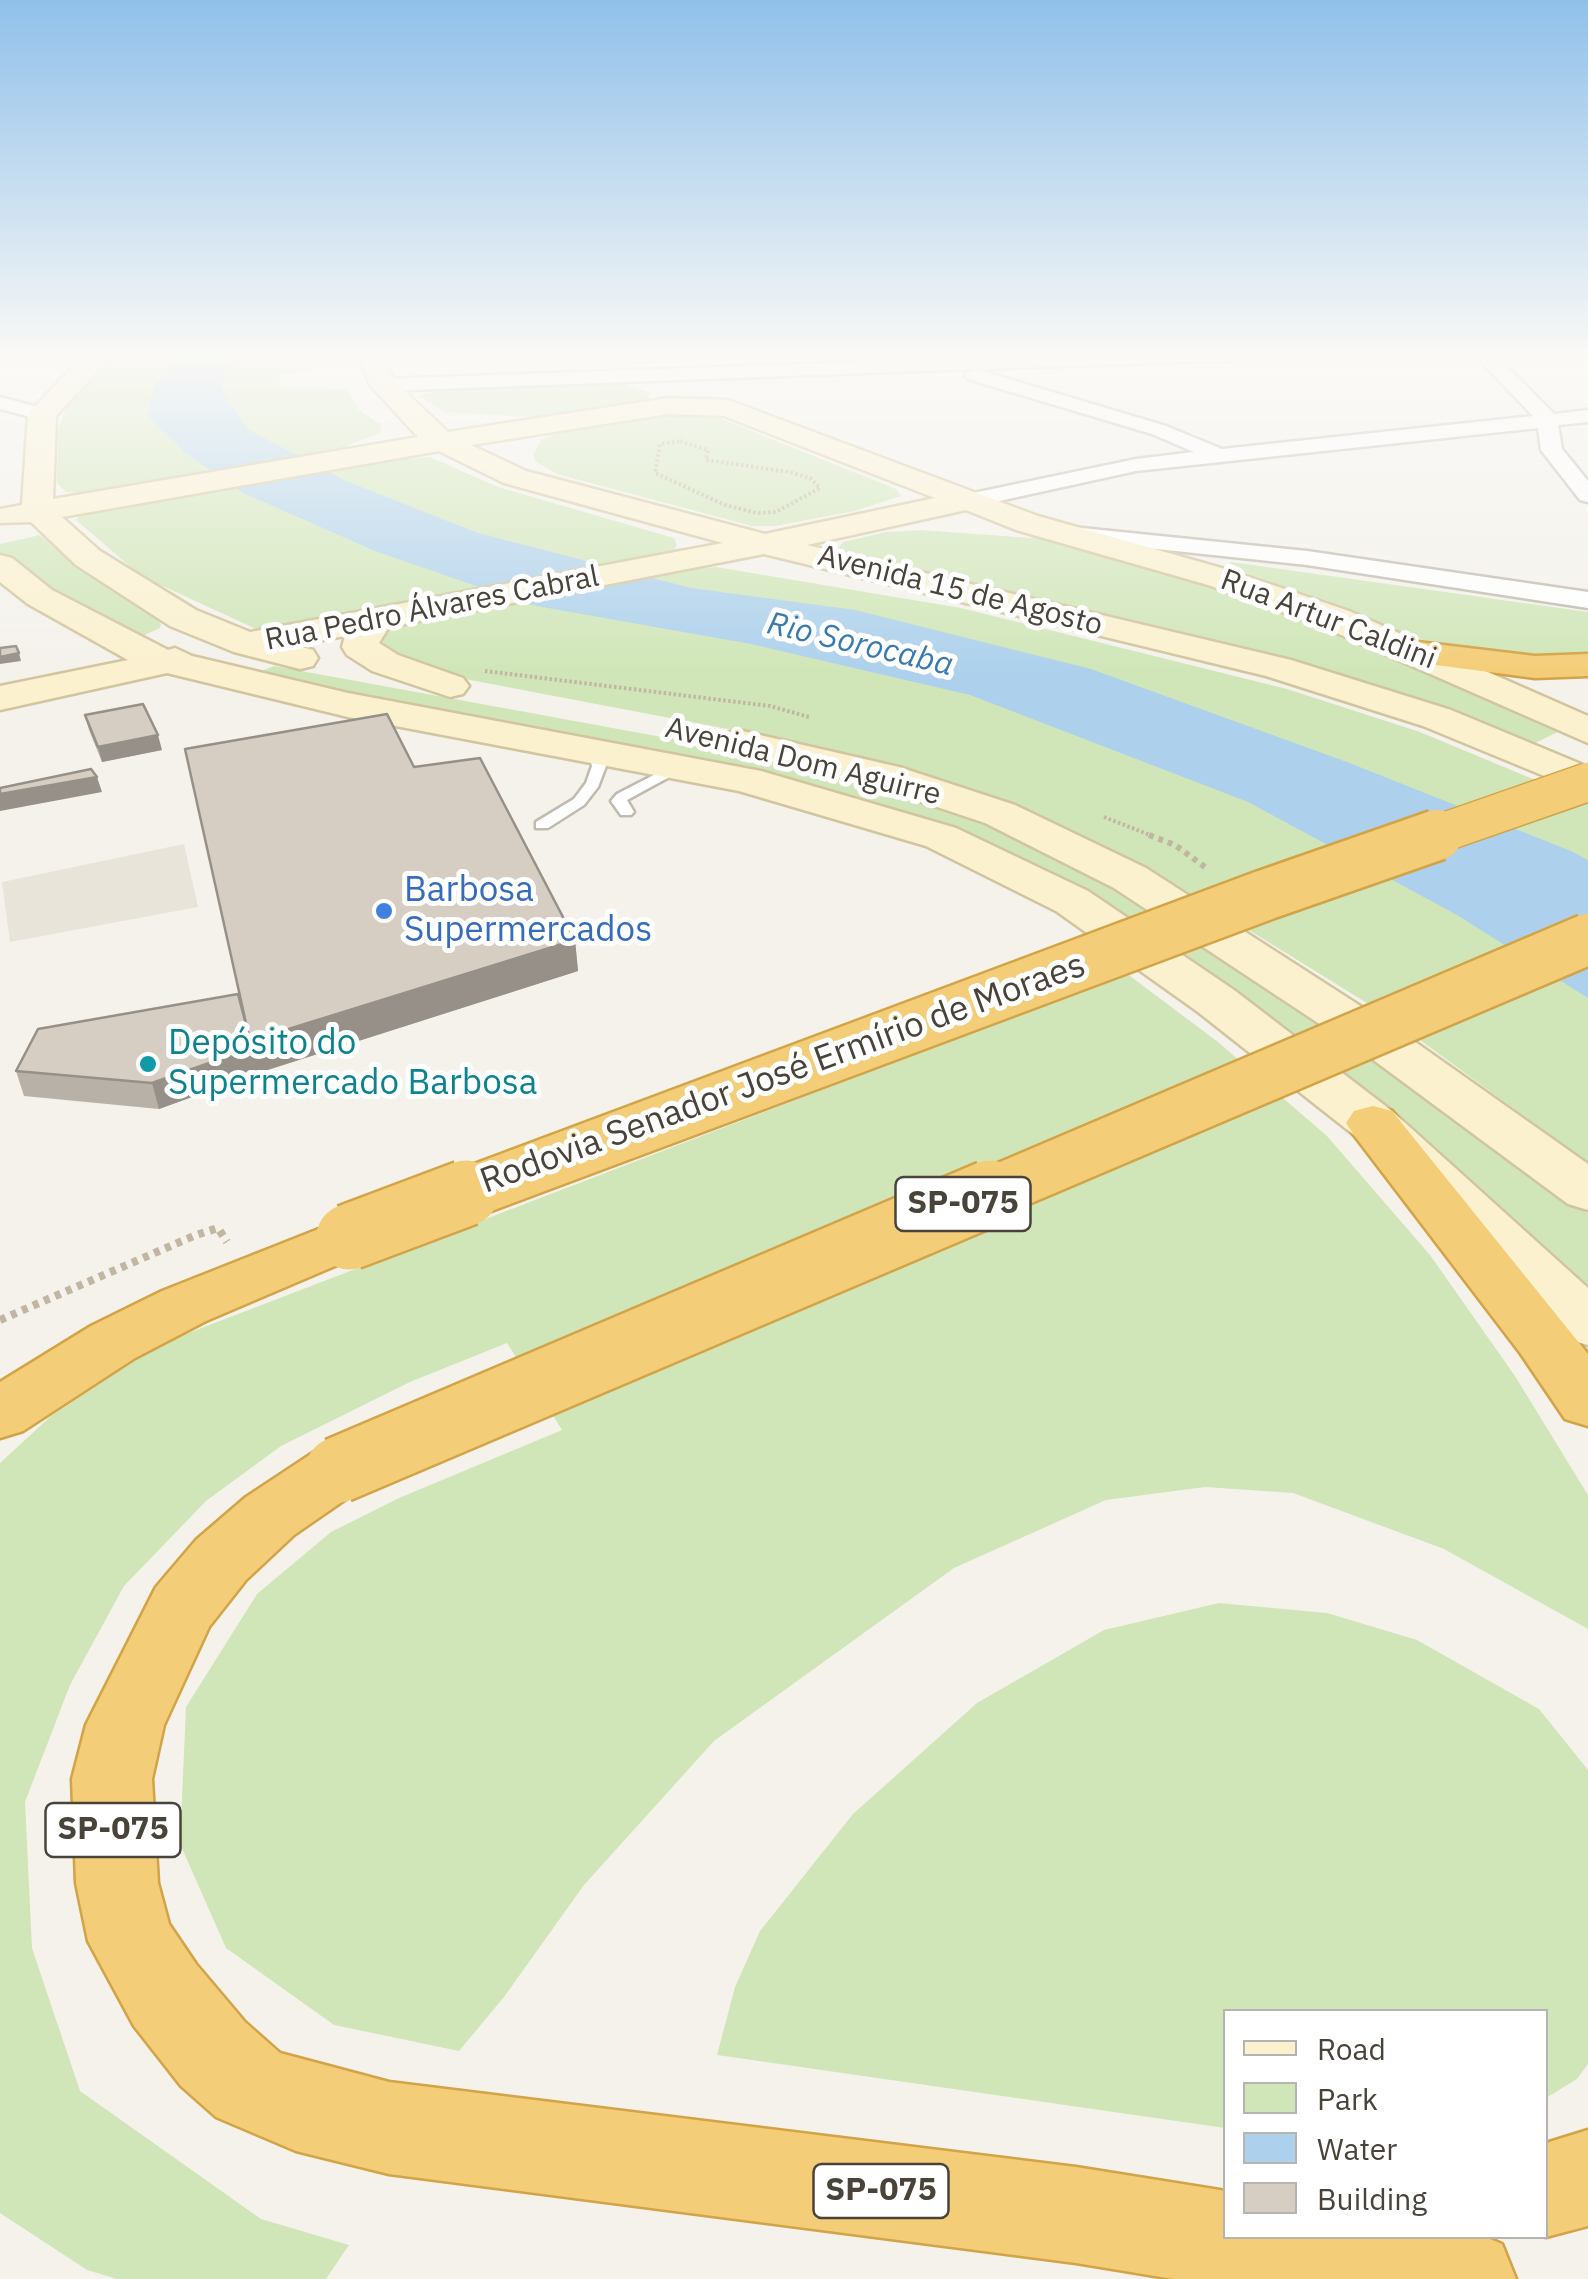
<!DOCTYPE html>
<html>
<head>
<meta charset="utf-8">
<style>
  body { margin:0 }
  #map { position:relative; width:1588px; height:2279px; overflow:hidden; background:#f5f2ec; font-family:"IBM Plex Sans",sans-serif }
  canvas { display:block }
  .legend { position:absolute; left:1223px; top:2009px; width:325px; height:230px; box-sizing:border-box; background:#fff; border:2px solid #b6b4b0; margin:0; padding:12px 18px; list-style:none; font-size:30px; color:#49433a }
  .legend li { display:flex; align-items:center; gap:20px; height:50px }
  .legend b { width:50px; border:2px solid #b6b4b0 }
</style>
</head>
<body>
<div id="map">
<canvas width="1588" height="2279"></canvas>
<ul class="legend">
<li><b style="height:12px;background:#fbf1cf"></b>Road</li>
<li><b style="height:28px;background:#d0e6b8"></b>Park</li>
<li><b style="height:28px;background:#add1ec"></b>Water</li>
<li><b style="height:28px;background:#d6cec2"></b>Building</li>
</ul>
</div>
<script>
const context = document.querySelector('canvas').getContext('2d');
context.lineJoin = 'round';
function fillPath(path, color) {
  context.fillStyle = color;
  context.fill(path, 'evenodd');
}
function poly(rows) {
  const path = new Path2D();
  for (const r of rows) {
    path.moveTo(r[0], r[1]);
    for (let i = 2; i < r.length; i += 2) path.lineTo(r[i], r[i + 1]);
  }
  return path;
}
function stroke(path, color, width, dash) {
  context.strokeStyle = color;
  context.lineWidth = width;
  context.lineCap = dash ? 'butt' : 'round';
  context.setLineDash(dash || []);
  context.stroke(path);
}
function drawText(font, color, halo, rows, align = 'center') {
  context.font = font + ' "IBM Plex Sans",sans-serif';
  context.lineWidth = 10;
  context.setLineDash([]);
  context.textBaseline = 'middle';
  context.strokeStyle = halo;
  context.fillStyle = color;
  for (const [text, x, y, turn = 0] of rows) {
    context.save();
    context.translate(x, y);
    context.rotate((+turn || 0) * Math.PI / 180);
    context.textAlign = isNaN(turn) ? turn : align;
    if (halo) context.strokeText(text, 0, 0);
    context.fillText(text, 0, 0);
    context.restore();
  }
}
fillPath(poly([
  [184,844,198,907,10,942,2,882]
]), '#e8e4da');
fillPath(poly([
  [117,353,364,353,357,360,337,365,279,375,281,388,347,389,358,409,382,426,380,433,346,446,373,461,430,457,498,487,674,538,677,545,668,557,659,559,694,569,716,567,961,608,1287,689,1420,732,1588,802,1588,1163,1383,1013,1176,885,1104,848,738,731,423,671,373,646,375,637,399,625,471,610,289,629,254,628,141,576,76,520,82,513,179,492,155,480,83,493,66,492,57,483,58,431,65,409],
  [621,383,651,393,646,401,550,418,444,412,418,396,437,391],
  [665,413,720,418,896,489,901,496,855,511,775,526,752,526,557,474,535,461,533,455,541,440,560,432],
  [921,530,1059,540,1246,593,1560,731,1531,745,1394,692,1223,643,836,551,843,542,886,532],
  [40,535,83,572,154,617,161,624,160,628,133,640,23,574,0,554,0,544],
  [1231,562,1588,612,1588,657,1557,660,1447,649,1231,567,1228,565],
  [274,666,733,750,879,787,975,818,1128,895,1376,1060,1588,1213,1588,1295,958,837,259,672],
  [1126,973,1218,1042,1327,1136,1430,1255,1515,1376,1588,1495,1588,1629,1444,1549,1293,1493,1205,1487,1106,1500,954,1568,714,1741,584,1885,504,1997,459,2051,334,2025,226,1948,180,1844,186,1707,257,1594,331,1532,399,1498,562,1430,507,1343,410,1382,281,1446,206,1501,124,1586,70,1685,25,1802,32,1948,80,2091,261,2219,349,2245,326,2279,117,2279,87,2270,0,2213,0,1463,51,1416,160,1344],
  [1219,1603,1327,1613,1417,1640,1539,1709,1588,1770,1588,2064,1577,2079,1546,2098,1546,2012,1226,2012,1225,2128,717,2055,735,1987,760,1931,853,1814,977,1703,1104,1630]
]), '#d0e6b8');
fillPath(poly([
  [180,353,239,353,220,386,247,429,346,481,478,533,691,588,855,610,1091,669,1347,762,1571,851,1588,860,1588,998,1457,915,1248,802,970,695,751,644,531,605,375,551,243,493,188,455,148,416,153,388]
]), '#add1ec');
const service = poly([
  [596,748,603,752,606,766,598,787,584,805,548,828,536,828,536,822,574,799,586,783,592,766,589,752,596,748],
  [679,762,684,763,684,769,627,800,634,812,631,815,621,815,611,801,617,794,679,762]
]);
const minor = poly([
  [1112,353,1283,353,1274,359,975,369,1166,426,1222,449,1533,416,1473,353,1493,353,1554,414,1588,410,1588,422,1558,425,1562,449,1588,481,1588,502,1580,500,1541,450,1538,428,1136,471,967,508,959,506,956,501,959,496,1136,459,1194,452,1152,434,968,379,965,375,975,369,383,391,373,385,383,379,1112,353],
  [0,397,49,410,52,414,42,420,0,409,0,397],
  [1062,526,1307,551,1588,592,1588,608,1307,565,1054,538,1050,533,1062,526]
]);
const secondary = poly([
  [86,353,114,353,56,416,53,499,418,437,370,385,362,365,368,353,394,353,388,365,395,382,448,432,668,398,728,400,1038,516,1232,571,1349,611,1588,716,1588,743,1323,627,1208,585,1016,530,966,510,807,545,1291,660,1451,710,1588,767,1588,794,1423,726,1266,676,764,554,389,627,379,643,398,655,463,678,469,686,463,694,450,697,372,671,347,655,342,647,345,636,294,645,313,650,318,658,313,666,300,669,234,652,170,626,76,565,31,522,0,523,0,509,22,505,28,414,86,353],
  [668,414,724,416,935,498,765,534,526,471,471,445,668,414],
  [439,451,504,483,723,543,250,632,196,610,100,551,62,517,439,451],
  [0,555,12,558,52,590,168,650,175,648,192,656,348,693,761,771,956,828,1088,891,1234,990,1392,1111,1588,1288,1588,1345,1566,1339,1354,1135,1198,1012,1056,911,926,846,739,791,348,717,167,673,0,710,0,686,128,660,28,604,0,582,0,555],
  [738,730,899,767,1015,805,1146,868,1404,1034,1588,1164,1588,1210,1568,1204,1368,1056,1114,888,985,823,871,785,724,750,718,742,724,734,738,730]
]);
const motorway = poly([
  [1418,642,1535,656,1588,654,1588,676,1535,678,1405,661,1400,653,1405,645,1418,642],
  [1373,1106,1392,1111,1588,1354,1588,1426,1565,1419,1521,1354,1354,1135,1346,1123,1354,1111,1373,1106],
  [349,1217,370,1223,378,1237,370,1251,206,1321,135,1358,23,1431,0,1438,0,1382,91,1326,162,1291,349,1217],
  [338,1444,362,1452,372,1470,362,1488,294,1535,246,1580,209,1627,164,1725,152,1779,158,1883,169,1924,196,1964,245,2022,280,2053,389,2082,1076,2167,1226,2191,1226,2236,1483,2236,1502,2244,1516,2279,1173,2279,1076,2263,389,2174,296,2151,216,2117,181,2086,134,2026,88,1941,76,1883,72,1779,86,1725,156,1587,196,1540,246,1497,314,1452,338,1444],
  [1588,2130,1588,2226,1546,2237,1546,2143,1588,2130]
]);
stroke(service, '#c0baaf', 5);
stroke(minor, '#c0baaf', 5);
stroke(secondary, '#d1c59f', 5);
stroke(motorway, '#d3a347', 5);
stroke(poly([
  [680,441,708,450,706,460,789,472,810,478,820,488,776,512,757,513,725,505,655,473,660,444,680,441],
  [485,671,770,706,809,717],
  [1104,817,1155,837]
]), '#c1b6a1', 4, [2.5, 2.5]);
stroke(poly([
  [1149,835,1175,845,1205,867]
]), '#c1b6a1', 6, [5, 5]);
stroke(poly([
  [0,1320,196,1235,218,1228,227,1242]
]), '#c1b6a1', 8, [6, 6]);
fillPath(service, '#fff');
fillPath(minor, '#fff');
fillPath(secondary, '#fbf1cf');
fillPath(motorway, '#f4cd78');
const motorwayBridgeFar2 = poly([
  [1430,837,1588,782]
]);
const motorwayBridgeFar1 = poly([
  [460,1196,1265,895,1437,835],
  [984,1196,1588,939]
]);
const motorwayBridge = poly([
  [349,1237,466,1193],
  [338,1470,990,1193]
]);
stroke(motorwayBridgeFar2, '#d3a347', 41, []);
stroke(motorwayBridgeFar1, '#d3a347', 55, []);
stroke(motorwayBridge, '#d3a347', 70, []);
stroke(motorwayBridgeFar2, '#f4cd78', 38);
stroke(motorwayBridgeFar1, '#f4cd78', 50);
stroke(motorwayBridge, '#f4cd78', 65);
fillPath(poly([
  [85,715,162,750,102,762,89,730],
  [414,767,575,940,578,971,258,1073,159,1109,24,1096,16,1071,252,1048]
]), '#b8b1a7');
fillPath(poly([
  [19,653,21,661,0,664,0,657],
  [158,735,162,750,102,762,98,747],
  [97,777,102,792,0,811,0,794],
  [575,940,578,971,258,1073,159,1109,152,1083,250,1041]
]), '#969088');
const building = poly([
  [16,646,19,653,0,657,0,648,16,646],
  [143,704,158,735,98,747,85,715,143,704],
  [387,714,414,767,480,758,575,940,250,1041,185,749,387,714],
  [91,769,97,777,0,794,0,788,91,769],
  [238,994,252,1048,152,1083,16,1071,38,1029,238,994]
]);
fillPath(building, '#d6cec2');
stroke(building, '#969088', 2.5);
const sky = context.createLinearGradient(0, 0, 0, 672);
sky.addColorStop(0, '#90c0ea');
sky.addColorStop(0.53, '#faf9f6');
sky.addColorStop(1, '#faf9f600');
context.fillStyle = sky;
context.fillRect(0, 0, 1588, 672);
for (const [x, y, r, color] of [
  [384,911,10,"#3f7fe0"],
  [148,1064,10,"#0f9aa8"]
]) {
  const dot = new Path2D();
  dot.arc(x, y, r, 0, 2 * Math.PI);
  context.fillStyle = color;
  context.fill(dot);
  stroke(dot, '#fff', 4);
}
drawText('30px', '#49433a', '#fff', [
  ["Avenida 15 de Agosto",960,591,14],
  ["Rua Pedro Álvares Cabral",432,609,-11],
  ["Rua Artur Caldini",1328,620,21],
  ["Avenida Dom Aguirre",803,762,14]
]);
drawText('italic 32px', '#397aae', '#fff', [
  ["Rio Sorocaba",860,645,13]
]);
for (const [x, y, w] of [
  [963,1204,135],
  [113,1830,135],
  [881,2191,135]
]) {
  const box = new Path2D();
  box.roundRect(x - w / 2, y - 27, w, 54, 8);
  context.fillStyle = '#fff';
  context.fill(box);
  stroke(box, '#49433a', 2.5);
}
drawText('bold 32px', '#49433a', null, [
  ["SP-075",963,1204],
  ["SP-075",113,1830],
  ["SP-075",881,2191]
]);
drawText('35px', '#366cbe', '#fff', [
  ["Barbosa",404,891],
  ["Supermercados",404,931]
], 'left');
drawText('35px', '#0d838f', '#fff', [
  ["Depósito do",168,1044],
  ["Supermercado Barbosa",168,1084]
], 'left');
drawText('35px', '#49433a', '#fff', [
  ["Rodovia Senador José Ermírio de Moraes",783,1074,-20]
]);
</script>
</body>
</html>
